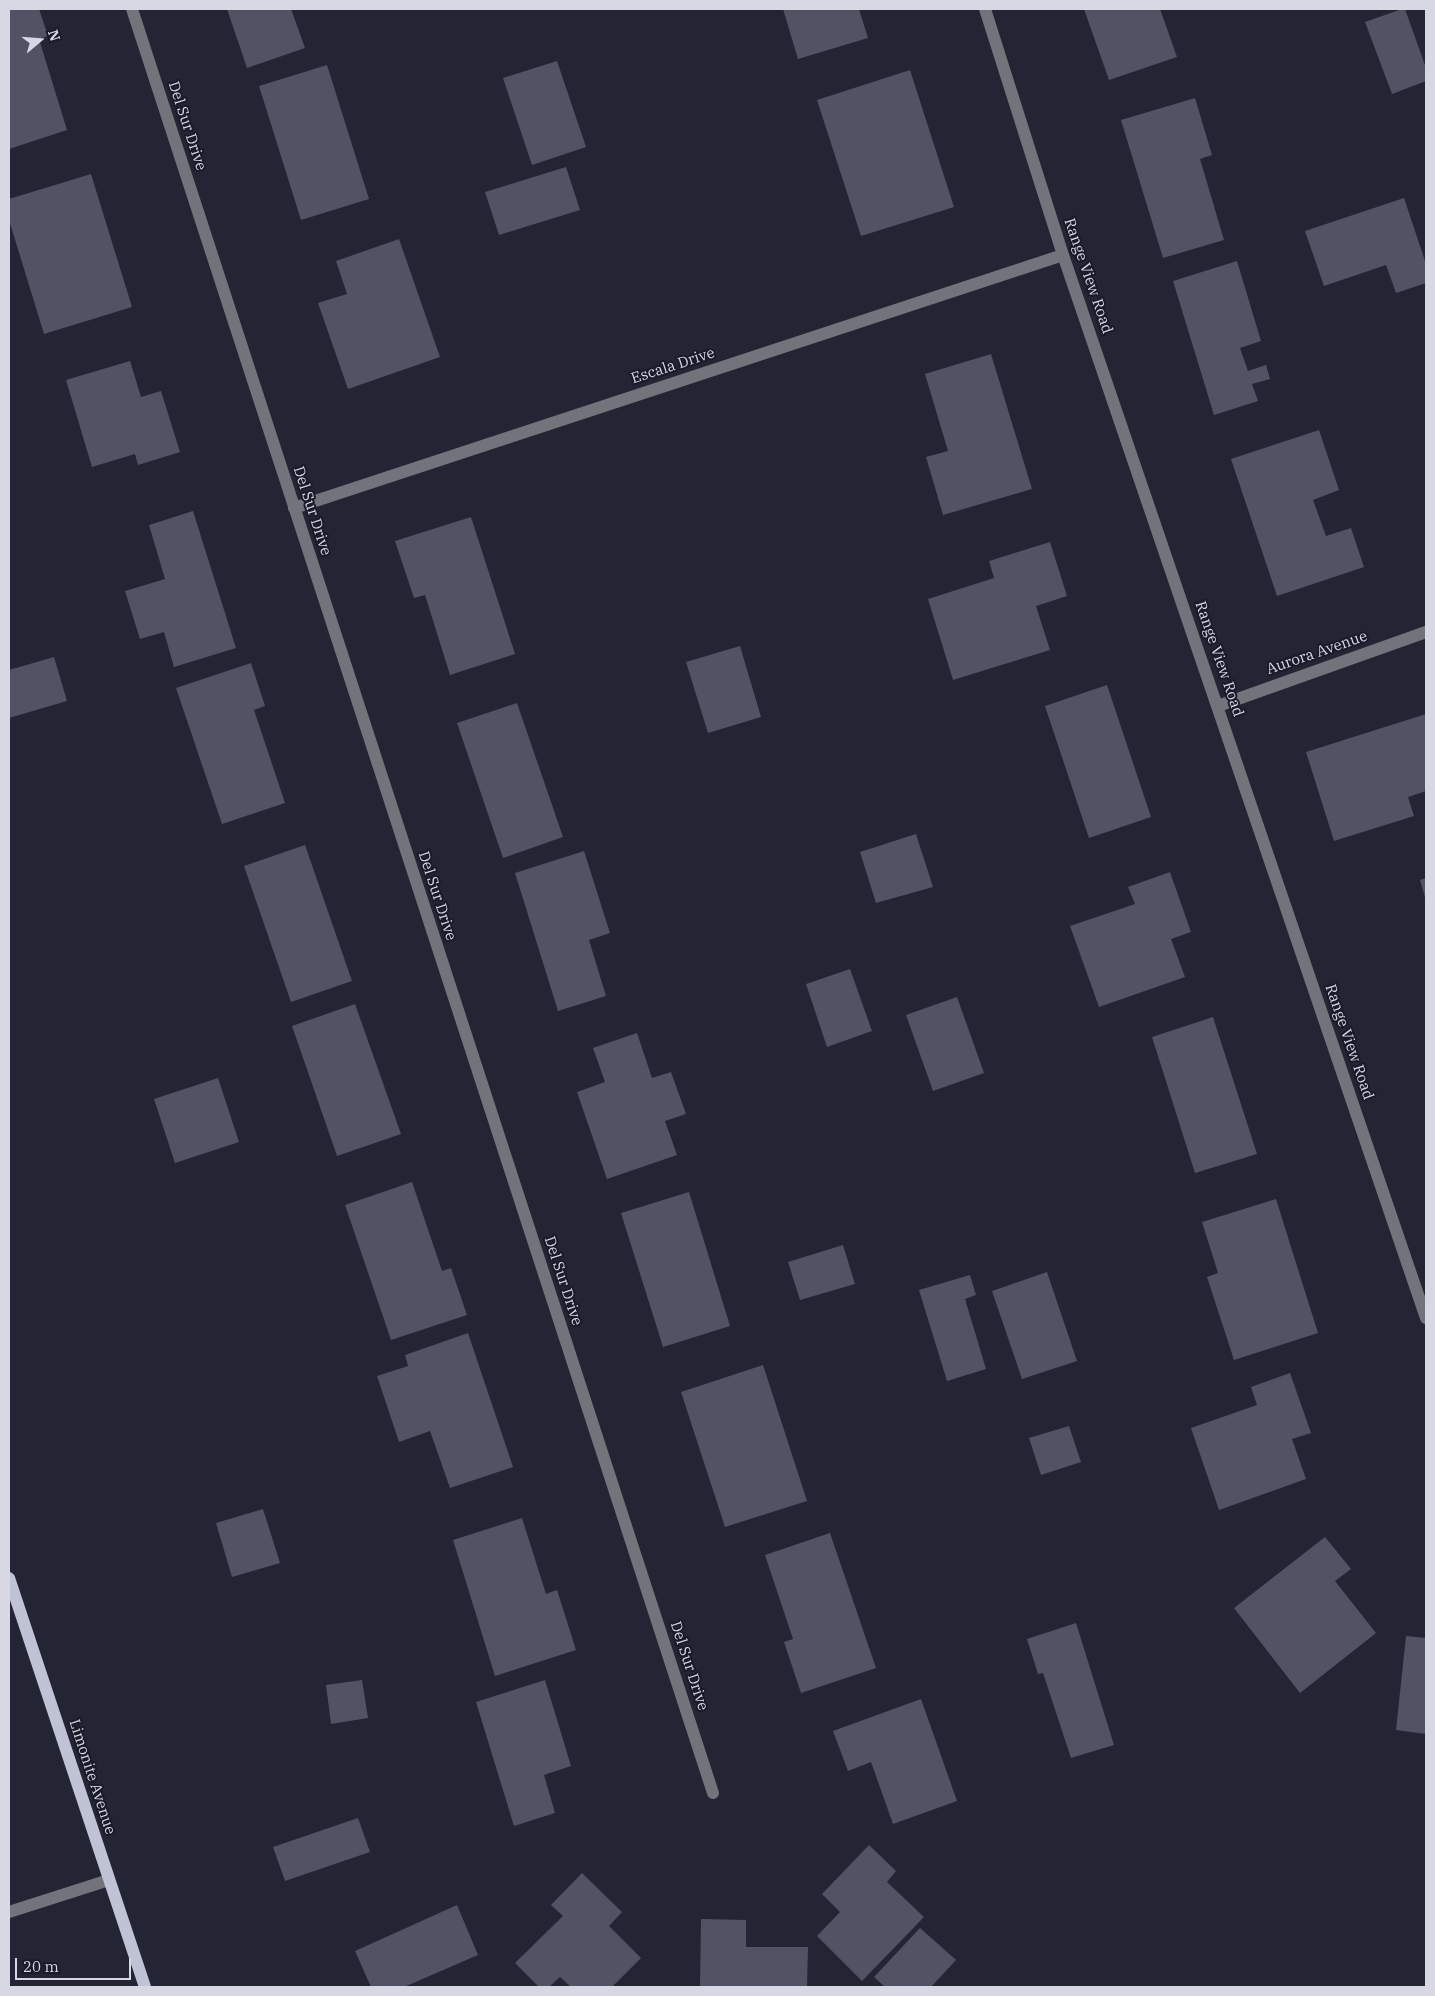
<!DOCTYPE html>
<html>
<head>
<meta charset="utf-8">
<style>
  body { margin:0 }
  #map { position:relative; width:1435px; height:1996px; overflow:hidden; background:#232434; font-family:"IBM Plex Serif",serif }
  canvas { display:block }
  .frame { position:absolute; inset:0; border:10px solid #d7d8e3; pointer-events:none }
  .north { position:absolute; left:15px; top:15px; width:50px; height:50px; -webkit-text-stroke:4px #1a1a2a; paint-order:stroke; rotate:72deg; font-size:14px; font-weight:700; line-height:20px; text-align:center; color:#d7d8e3 }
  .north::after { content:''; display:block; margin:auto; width:18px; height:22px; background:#d7d8e3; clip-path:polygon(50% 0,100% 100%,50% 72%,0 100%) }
  .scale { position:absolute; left:15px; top:1958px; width:116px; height:22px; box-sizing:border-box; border:2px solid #d7d8e3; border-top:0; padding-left:6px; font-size:15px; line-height:18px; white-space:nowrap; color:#d7d8e3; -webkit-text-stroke:4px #1a1a2a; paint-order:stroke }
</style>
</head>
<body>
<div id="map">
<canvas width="1435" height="1996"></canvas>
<div class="frame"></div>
<div class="north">N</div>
<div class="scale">20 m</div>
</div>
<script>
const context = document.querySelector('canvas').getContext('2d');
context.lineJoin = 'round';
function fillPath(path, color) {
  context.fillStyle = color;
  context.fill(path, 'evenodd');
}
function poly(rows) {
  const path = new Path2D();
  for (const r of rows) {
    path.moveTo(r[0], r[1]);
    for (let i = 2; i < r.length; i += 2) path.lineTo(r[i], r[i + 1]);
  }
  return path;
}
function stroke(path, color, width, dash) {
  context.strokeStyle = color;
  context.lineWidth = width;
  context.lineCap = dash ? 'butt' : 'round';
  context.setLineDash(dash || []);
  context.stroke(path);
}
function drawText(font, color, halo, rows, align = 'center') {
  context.font = font + ' "IBM Plex Serif",serif';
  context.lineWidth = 4;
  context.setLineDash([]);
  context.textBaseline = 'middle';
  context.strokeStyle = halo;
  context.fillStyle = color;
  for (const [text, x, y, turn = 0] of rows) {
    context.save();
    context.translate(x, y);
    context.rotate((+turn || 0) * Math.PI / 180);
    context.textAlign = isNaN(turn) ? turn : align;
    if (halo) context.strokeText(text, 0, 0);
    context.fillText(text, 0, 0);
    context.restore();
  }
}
fillPath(poly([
  [9,9,39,9,48,36,39,39,67,130,9,149],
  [227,9,291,9,305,48,247,68],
  [783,9,859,9,868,38,798,59],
  [1084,9,1160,9,1177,57,1109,80],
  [1402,9,1405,9,1426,68,1426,81,1392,94,1365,22],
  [557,61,586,147,532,165,503,78],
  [327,65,369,199,301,220,259,86],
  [910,70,954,207,861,236,817,100],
  [1195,98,1212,155,1200,159,1224,240,1163,258,1121,120],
  [566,167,580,210,499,235,485,192],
  [91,174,132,307,44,334,9,220,9,199],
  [1404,198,1426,264,1426,283,1396,293,1386,265,1324,286,1305,231],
  [399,239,440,357,348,389,318,303,347,294,336,261],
  [1237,261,1261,341,1240,348,1248,371,1266,365,1270,379,1252,384,1258,401,1214,415,1173,281],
  [991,354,1032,489,943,515,926,457,948,451,925,374],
  [130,361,141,397,161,391,180,452,138,465,135,454,92,467,66,380],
  [1319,430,1339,490,1313,500,1326,536,1351,528,1364,567,1277,596,1231,459],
  [193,511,236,648,174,667,164,632,140,639,125,591,165,579,149,525],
  [471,517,515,654,450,675,425,595,414,598,395,541],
  [1050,542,1067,596,1036,606,1050,650,953,680,928,599,994,578,989,561],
  [740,646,761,717,708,733,686,662],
  [54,657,67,701,9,718,9,670],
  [251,663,265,706,254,710,285,803,222,824,176,688],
  [1107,685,1151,817,1089,838,1045,706],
  [517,703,563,837,503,858,457,723],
  [1426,714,1426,791,1408,797,1414,816,1334,841,1306,752],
  [916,834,933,887,876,903,860,852],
  [305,845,352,981,291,1002,244,866],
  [584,851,610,933,589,940,606,996,558,1011,515,873],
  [1170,872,1191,932,1171,939,1185,977,1099,1007,1070,926,1135,904,1128,887],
  [1426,878,1426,901,1420,880],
  [850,969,872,1031,827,1047,806,984],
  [957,997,984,1073,933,1091,906,1015],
  [355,1004,401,1134,337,1156,292,1026],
  [1213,1017,1257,1154,1195,1173,1152,1037],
  [637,1033,652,1078,671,1072,686,1114,665,1121,677,1155,607,1179,577,1092,605,1082,593,1048],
  [218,1078,239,1142,175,1163,154,1099],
  [412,1182,442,1271,451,1268,467,1315,391,1340,345,1205],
  [689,1192,730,1326,663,1347,621,1213],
  [1276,1199,1318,1333,1234,1360,1207,1277,1218,1273,1202,1222],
  [843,1245,855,1284,800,1300,788,1262],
  [1047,1272,1077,1361,1022,1379,992,1291],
  [970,1275,976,1295,965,1299,986,1369,947,1381,919,1290],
  [468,1333,513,1467,450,1488,430,1431,399,1442,377,1376,408,1366,405,1355],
  [763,1365,807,1501,725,1527,681,1392],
  [1290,1373,1311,1433,1292,1439,1306,1479,1219,1510,1191,1428,1257,1405,1251,1387],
  [1069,1426,1081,1462,1041,1475,1029,1438],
  [263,1509,280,1563,232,1577,216,1523],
  [522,1518,546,1594,557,1590,576,1650,495,1676,453,1540],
  [830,1533,876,1668,801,1693,784,1642,793,1639,765,1555],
  [1325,1537,1351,1569,1335,1581,1376,1633,1300,1693,1234,1608],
  [1076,1623,1114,1745,1071,1758,1043,1673,1038,1674,1027,1639],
  [1406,1636,1426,1638,1426,1734,1396,1730],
  [362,1680,368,1718,331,1724,326,1685],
  [545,1680,571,1766,544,1775,555,1813,514,1826,476,1702],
  [921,1699,957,1801,893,1824,871,1762,848,1771,833,1731],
  [358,1818,370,1852,285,1881,273,1847],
  [869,1845,896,1871,887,1882,924,1917,862,1981,817,1936,840,1912,822,1894],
  [582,1873,622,1912,609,1926,641,1958,612,1987,571,1987,560,1977,549,1987,539,1987,515,1963,563,1916,551,1905],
  [457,1905,478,1955,404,1987,371,1987,355,1951],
  [701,1919,746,1920,746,1947,808,1947,807,1987,700,1987],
  [920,1928,956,1960,931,1987,885,1987,874,1977]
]), '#515365');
stroke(poly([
  [132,9,713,1793],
  [985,9,1063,255,1426,1318],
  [294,508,1063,255],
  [1218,706,1426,632],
  [9,1912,109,1880]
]), '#73737c', 12);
stroke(poly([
  [9,1578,145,1987]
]), '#c0c2d5', 12);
drawText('15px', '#d7d8e3', '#1a1a2a', [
  ["Del Sur Drive",187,126,72],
  ["Range View Road",1088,276,71],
  ["Escala Drive",673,366,-18],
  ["Del Sur Drive",312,511,72],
  ["Aurora Avenue",1317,653,-19],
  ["Range View Road",1219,659,71],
  ["Del Sur Drive",437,896,72],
  ["Range View Road",1349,1042,71],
  ["Del Sur Drive",563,1281,72],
  ["Del Sur Drive",689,1666,72],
  ["Limonite Avenue",92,1777,72]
]);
</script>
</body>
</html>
